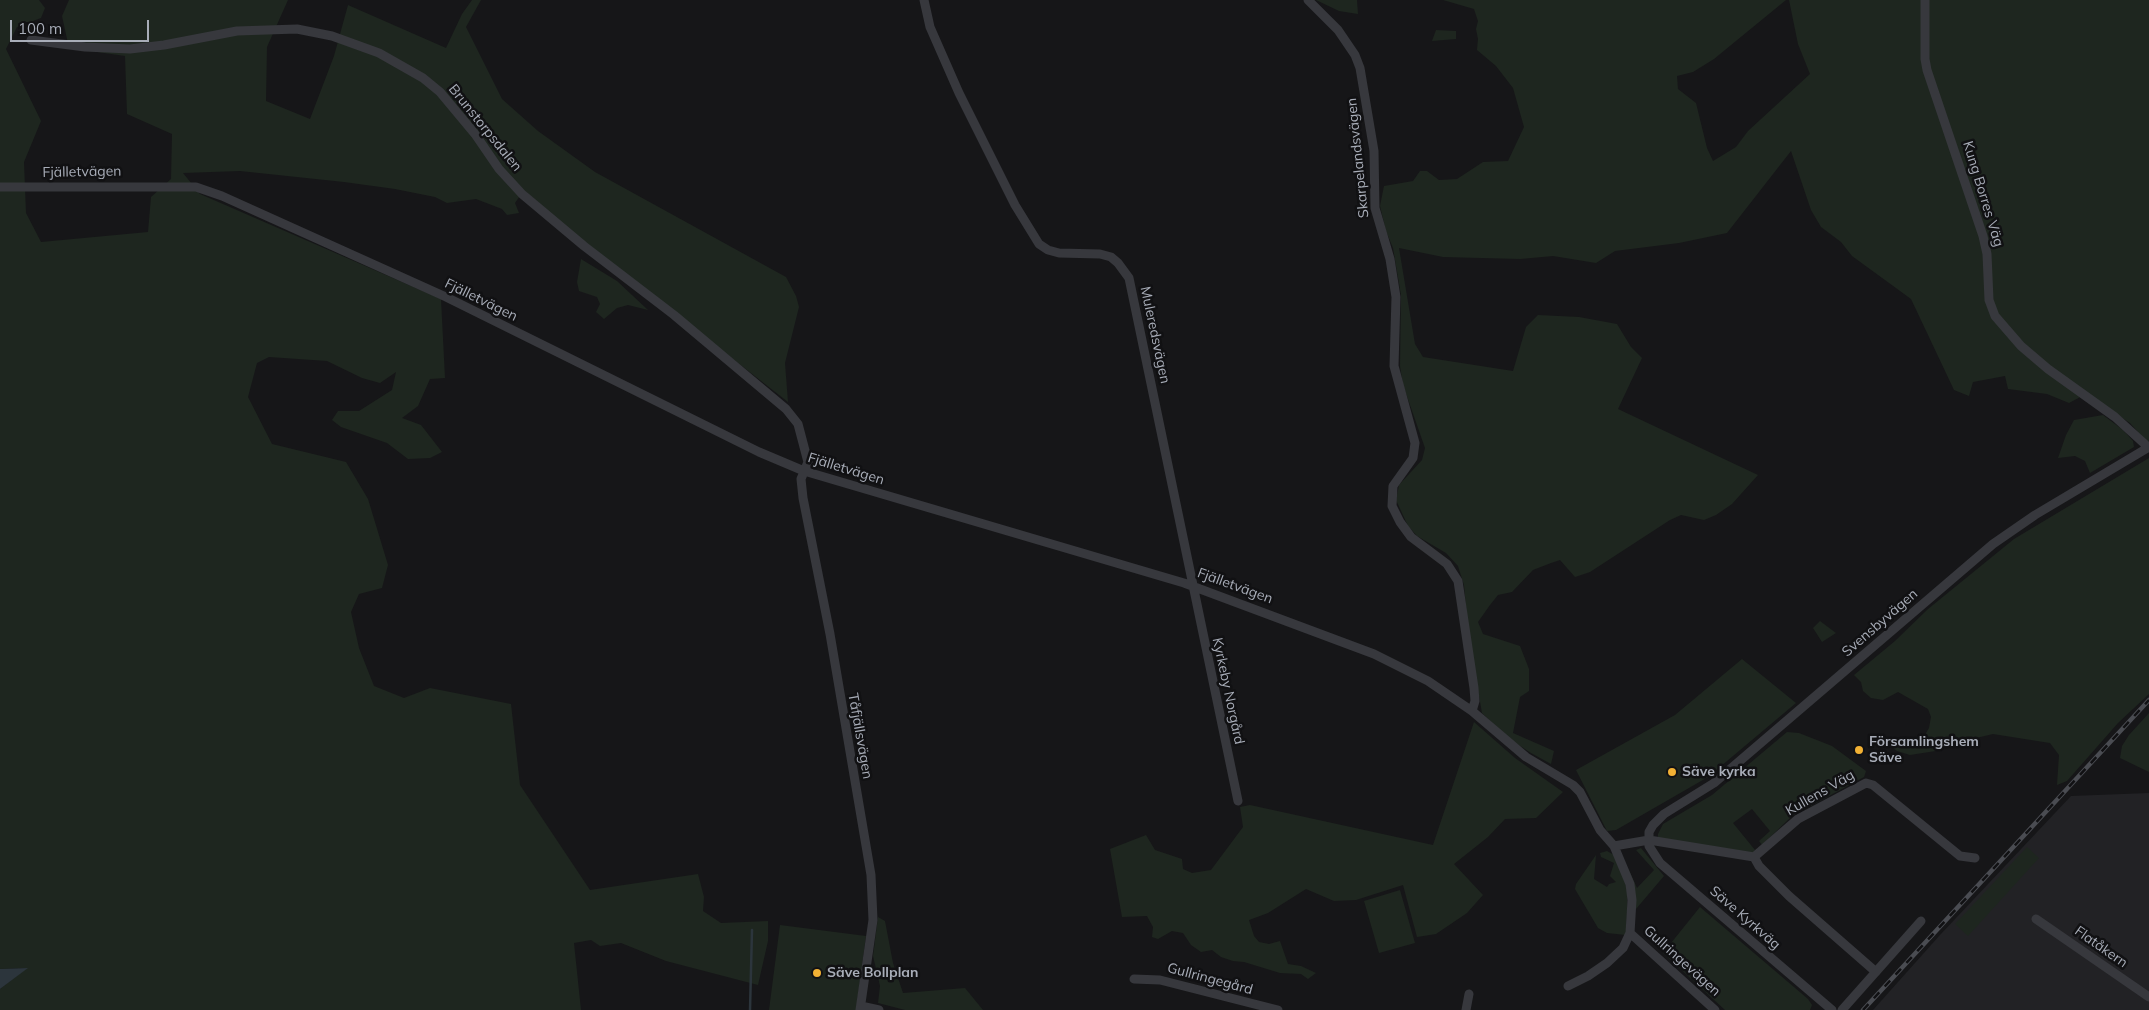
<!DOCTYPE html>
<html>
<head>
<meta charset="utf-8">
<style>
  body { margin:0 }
  #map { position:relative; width:2149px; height:1010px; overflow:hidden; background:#161618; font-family:Mulish,sans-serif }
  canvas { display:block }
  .scale { position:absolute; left:10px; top:20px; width:139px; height:22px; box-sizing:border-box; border:2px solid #a8adb8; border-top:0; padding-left:6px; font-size:15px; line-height:18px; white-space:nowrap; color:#a8adb8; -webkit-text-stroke:4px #111113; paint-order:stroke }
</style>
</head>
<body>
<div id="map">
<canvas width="2149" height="1010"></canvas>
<div class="scale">100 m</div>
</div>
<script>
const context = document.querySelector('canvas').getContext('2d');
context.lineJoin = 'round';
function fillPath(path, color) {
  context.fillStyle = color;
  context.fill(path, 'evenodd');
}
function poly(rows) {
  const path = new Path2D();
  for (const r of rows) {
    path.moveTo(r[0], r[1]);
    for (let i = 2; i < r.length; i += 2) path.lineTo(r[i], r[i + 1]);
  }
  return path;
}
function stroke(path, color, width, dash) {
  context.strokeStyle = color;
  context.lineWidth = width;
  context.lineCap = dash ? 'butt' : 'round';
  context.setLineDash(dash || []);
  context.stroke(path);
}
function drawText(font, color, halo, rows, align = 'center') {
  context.font = font + ' Mulish,sans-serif';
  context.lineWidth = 5;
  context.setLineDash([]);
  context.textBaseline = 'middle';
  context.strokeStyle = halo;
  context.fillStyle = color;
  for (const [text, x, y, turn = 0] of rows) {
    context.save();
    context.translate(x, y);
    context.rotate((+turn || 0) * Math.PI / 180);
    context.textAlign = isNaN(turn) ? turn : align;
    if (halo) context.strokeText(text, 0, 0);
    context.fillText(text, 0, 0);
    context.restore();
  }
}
fillPath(poly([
  [2149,793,2149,1010,1873,1010,1940,935,2071,796]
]), '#222225');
fillPath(poly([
  [0,0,39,0,45,8,41,18,17,27,6,49,41,121,24,162,26,213,41,242,148,232,151,197,171,179,172,134,127,114,125,56,69,48,62,16,69,0,288,0,267,47,266,101,310,119,334,56,348,5,446,48,462,14,472,0,481,0,466,27,502,99,538,131,595,172,786,277,796,296,799,307,785,363,788,402,582,241,524,190,515,203,519,213,507,215,502,209,476,199,447,203,435,197,395,189,344,182,240,171,183,173,200,194,441,299,445,378,430,379,418,406,402,418,421,425,442,452,430,458,408,459,387,443,341,427,332,420,338,411,359,411,392,390,396,372,380,383,362,378,327,361,269,357,257,363,248,397,272,444,346,462,368,499,388,565,382,588,359,594,351,612,359,648,374,686,404,698,430,688,511,704,520,785,590,890,698,874,704,897,703,911,721,923,768,921,768,941,758,985,666,961,621,943,600,946,591,940,574,943,581,1010,0,1010,0,989,27,968,0,969],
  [1316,0,1357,0,1358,14,1339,11],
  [1443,0,1786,0,1714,59,1693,72,1677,76,1678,89,1696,103,1707,148,1713,161,1736,147,1748,131,1810,74,1798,44,1789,0,2149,0,2149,441,2147,442,2130,423,2086,394,2069,403,2047,394,2008,389,2005,376,1973,382,1969,396,1954,390,1911,299,1852,256,1841,242,1821,227,1811,210,1791,151,1727,233,1679,243,1615,251,1596,263,1553,256,1520,259,1443,257,1399,248,1415,344,1423,357,1513,371,1526,327,1538,315,1579,317,1617,324,1631,347,1642,358,1618,409,1758,475,1732,504,1716,515,1704,520,1681,515,1670,520,1590,572,1575,577,1560,560,1551,563,1533,570,1512,592,1498,595,1490,605,1478,622,1483,634,1520,646,1529,669,1529,691,1520,697,1513,733,1554,751,1551,764,1531,753,1508,738,1482,713,1469,639,1464,585,1458,566,1446,553,1417,536,1408,526,1396,500,1399,485,1422,460,1425,448,1403,385,1400,366,1401,295,1393,248,1386,231,1380,206,1384,186,1413,181,1420,171,1427,171,1439,180,1457,179,1483,162,1508,161,1524,127,1513,88,1496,66,1477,50,1478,39,1476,29,1478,21,1474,9],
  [1436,30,1456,31,1456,39,1432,41],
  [581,259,617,281,648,310,628,305,617,308,604,319,596,312,600,304,597,297,579,291,577,282],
  [2103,415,2123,430,2133,441,2134,447,2090,473,2085,461,2075,456,2058,458,2066,435,2074,420],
  [2149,458,2149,694,2118,723,2067,781,2057,785,2059,755,2050,743,1993,734,1947,745,1942,750,1910,755,1897,751,1886,743,1894,740,1907,743,1920,743,1929,728,1931,717,1928,709,1898,692,1883,700,1871,698,1863,691,1861,682,1854,675,1895,641,1928,609,2014,539],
  [1820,621,1836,633,1822,642,1813,628],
  [1742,659,1796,703,1708,777,1616,830,1607,831,1576,770,1675,715],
  [2149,713,2149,772,2120,758,2122,746,2129,735],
  [1474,722,1515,758,1563,792,1536,818,1505,819,1488,837,1454,864,1483,895,1467,913,1436,934,1417,937,1403,885,1356,900,1334,901,1306,889,1268,913,1249,920,1254,936,1259,942,1269,944,1280,941,1288,964,1301,966,1316,973,1308,979,1301,974,1280,973,1244,962,1233,961,1221,957,1212,950,1201,952,1191,945,1183,933,1172,931,1158,939,1152,937,1153,927,1147,916,1122,917,1110,849,1146,835,1155,850,1182,859,1183,869,1192,873,1211,870,1243,827,1240,807,1250,805,1433,845],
  [1787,732,1799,733,1832,746,1866,771,1864,777,1792,816,1762,845,1759,841,1770,831,1752,809,1733,823,1755,850,1752,854,1658,838,1658,834,1663,824,1712,795],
  [2027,847,2039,858,1968,936,1955,924],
  [1641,848,1664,876,1636,909,1629,870,1637,888,1654,870,1636,850],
  [1607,851,1614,855,1628,888,1626,935,1607,933,1598,928,1575,889,1576,884,1596,855,1594,879,1607,887,1609,884,1616,882,1610,876,1614,863,1601,857,1600,853],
  [1400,890,1415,943,1379,953,1364,901],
  [1700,907,1808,999,1812,1005,1810,1010,1725,1010,1663,953],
  [878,917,885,921,893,963,903,993,965,988,983,1010,905,1010,878,1003,880,986,873,956],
  [780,925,866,936,856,1010,769,1010]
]), '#1e261f');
fillPath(poly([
  [28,968,0,989,0,969]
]), '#2c353c');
stroke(poly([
  [750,1010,752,930]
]), '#2c353c', 2.5);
stroke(poly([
  [924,0,930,27,959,93,1015,205,1039,244,1048,250,1059,253,1100,254,1111,257,1118,263,1129,278,1238,801],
  [1308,0,1338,30,1355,55,1360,68,1374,151,1375,208,1390,259,1396,297,1394,366,1415,443,1413,458,1393,486,1392,506,1400,522,1411,537,1447,564,1458,581,1474,688,1475,701,1472,711],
  [1925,0,1925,59,1927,70,1983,236,1987,254,1989,300,1995,316,2021,346,2048,369,2115,417,2148,447],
  [31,40,85,47,130,49,164,45,237,31,297,29,332,36,379,53,423,78,440,92,475,134,499,169,522,194,584,246,674,315,786,409,798,424,808,462,801,479,803,498,830,634,871,875,873,920,860,1010],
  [0,187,196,187,222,196,446,297,759,452,804,471,1184,583,1374,654,1428,681,1472,711,1526,757,1573,785,1580,792,1600,830,1614,846,1649,840,1754,857,1798,819,1866,783,1873,785,1960,856,1975,858],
  [1754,857,1759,866,1789,896,1876,972],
  [2036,919,2149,997],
  [1630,933,1715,1010],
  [1134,979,1160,980,1278,1010],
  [1568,986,1588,976,1607,963,1623,948,1630,933,1632,900,1630,884,1614,846],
  [861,1006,879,1010],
  [1466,1010,1469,994],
  [1832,1010,1660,863,1649,846,1649,832,1653,825,1664,814,1714,783,1993,544,2035,515,2149,447],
  [1842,1010,1921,921]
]), '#37383d', 9);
const rail = poly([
  [1863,1010,2149,700]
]);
stroke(rail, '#4a4c52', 4.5);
stroke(rail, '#111113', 2.5, [8]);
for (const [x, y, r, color] of [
  [1859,750,5,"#f2b134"],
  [1672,772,5,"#f2b134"],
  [817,973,5,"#f2b134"]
]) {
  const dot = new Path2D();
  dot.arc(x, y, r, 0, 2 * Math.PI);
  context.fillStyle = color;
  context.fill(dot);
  stroke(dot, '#111113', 2);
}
drawText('14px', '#a8adb8', '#111113', [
  ["Brunstorpsdalen",485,128,51],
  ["Skarpelandsvägen",1358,158,-96],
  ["Fjälletvägen",82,172,-1],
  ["Kung Borres Väg",1983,194,73],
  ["Fjälletvägen",481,300,26],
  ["Muleredsvägen",1155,335,78],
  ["Fjälletvägen",846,469,17],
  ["Fjälletvägen",1235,586,20],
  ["Svensbyvägen",1880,623,-41],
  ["Kyrkeby Norgård",1228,691,78],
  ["Tåfjällsvägen",860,736,80],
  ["Kullens Väg",1820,793,-30],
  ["Säve Kyrkväg",1745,918,41],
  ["Flatåkern",2101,947,35],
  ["Gullringevägen",1682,961,42],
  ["Gullringegård",1210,979,15]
]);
drawText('bold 14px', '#a8adb8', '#111113', [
  ["Församlingshem",1869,742],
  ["Säve",1869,758],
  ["Säve kyrka",1682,772],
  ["Säve Bollplan",827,973]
], 'left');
</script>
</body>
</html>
